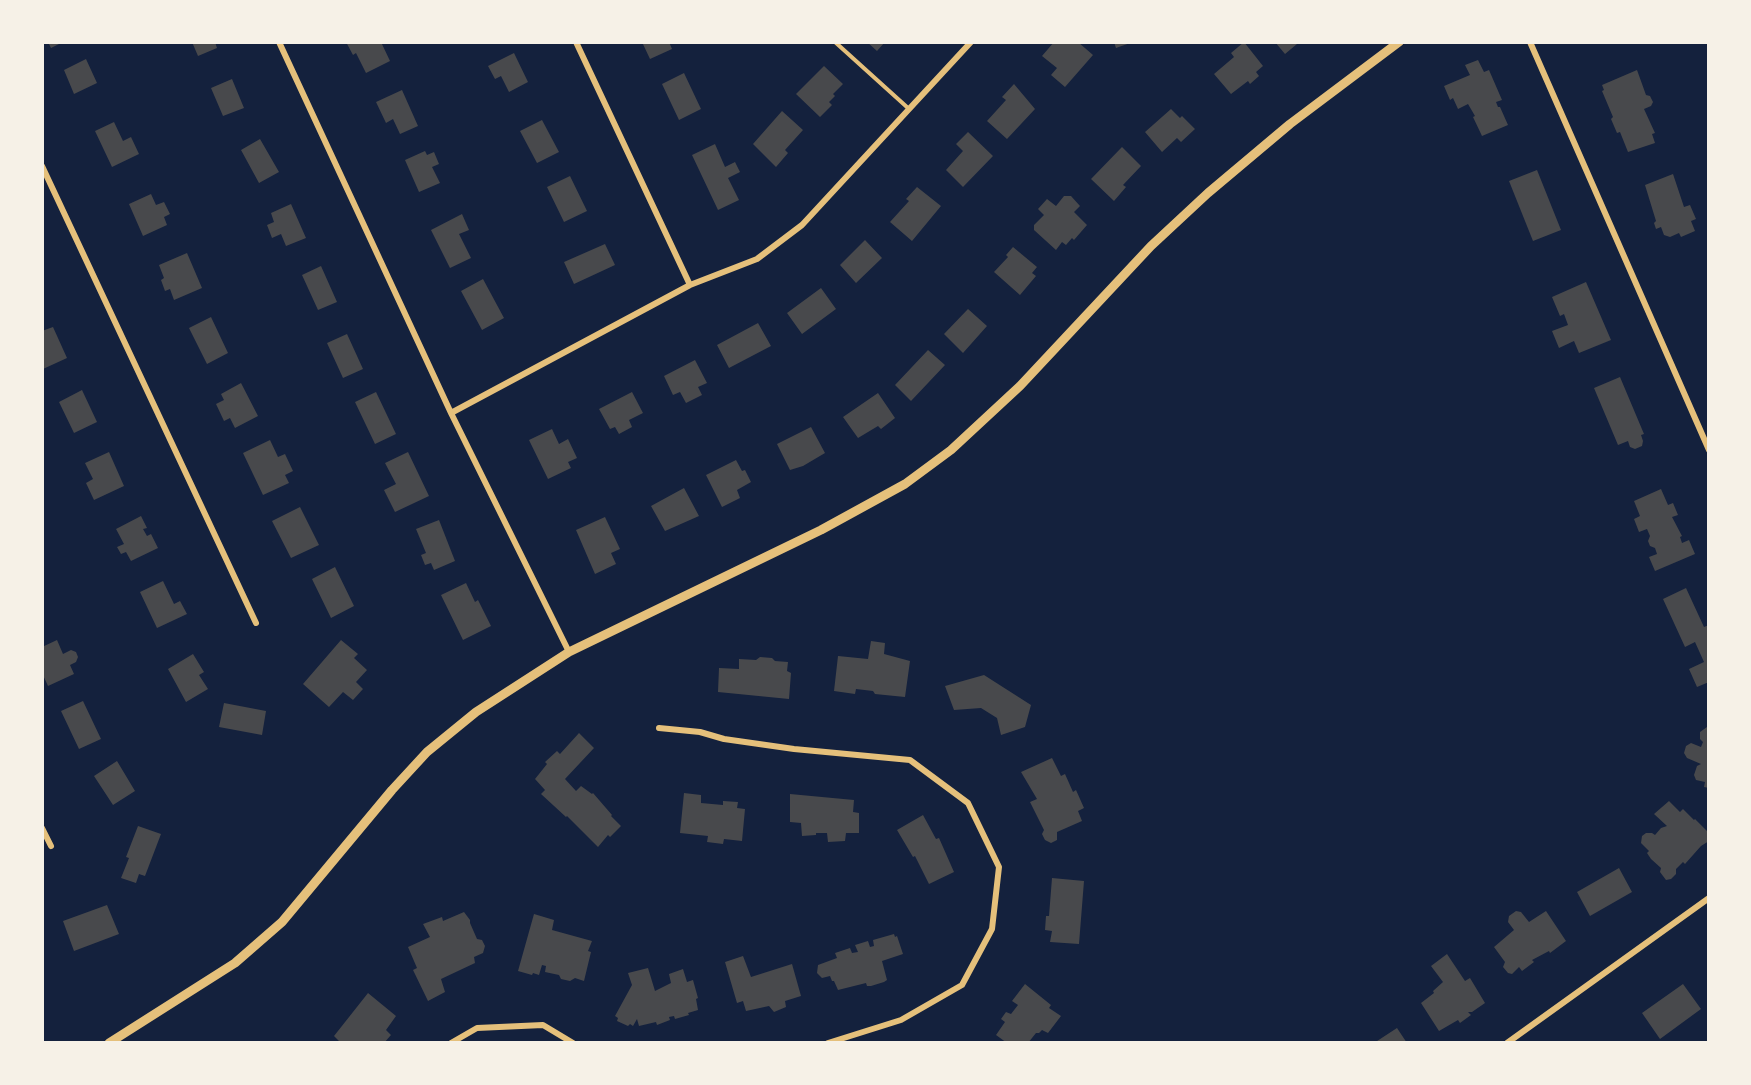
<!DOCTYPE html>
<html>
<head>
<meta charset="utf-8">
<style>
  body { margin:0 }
  #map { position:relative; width:1751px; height:1085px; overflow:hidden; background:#14213d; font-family:"Fira Sans",sans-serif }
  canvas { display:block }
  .frame { position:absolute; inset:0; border:44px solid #f6f1e7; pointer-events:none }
</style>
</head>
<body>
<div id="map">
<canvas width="1751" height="1085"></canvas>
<div class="frame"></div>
</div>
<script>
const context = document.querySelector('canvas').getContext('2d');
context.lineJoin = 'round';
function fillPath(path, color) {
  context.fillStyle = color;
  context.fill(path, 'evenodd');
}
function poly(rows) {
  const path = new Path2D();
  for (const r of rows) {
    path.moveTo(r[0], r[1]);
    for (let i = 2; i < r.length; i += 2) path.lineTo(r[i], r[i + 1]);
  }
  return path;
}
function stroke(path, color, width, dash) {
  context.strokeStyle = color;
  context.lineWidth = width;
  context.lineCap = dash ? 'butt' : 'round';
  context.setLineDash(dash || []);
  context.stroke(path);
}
fillPath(poly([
  [48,42,63,42,51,48],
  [192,42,215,42,217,48,198,56],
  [346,42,381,42,390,61,366,73,356,53,353,55],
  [642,42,669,42,672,49,650,59],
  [867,42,885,42,877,51],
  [1054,42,1078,42,1093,55,1065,87,1051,75,1057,68,1042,56],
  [1114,42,1133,42,1116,48],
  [1244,42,1263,66,1256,72,1259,76,1250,84,1248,81,1231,94,1214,74,1234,57,1231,53],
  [1275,42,1296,42,1297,44,1285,54],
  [514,53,528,82,509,92,501,76,495,79,488,66],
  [86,59,97,83,74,94,64,70],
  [1478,60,1484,72,1489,70,1502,100,1496,102,1498,107,1500,107,1508,125,1482,136,1473,117,1475,116,1468,104,1458,109,1453,98,1450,100,1444,86,1470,75,1465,65],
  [824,66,843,84,833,94,835,96,829,102,832,105,820,117,796,94],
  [1637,70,1646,95,1650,96,1653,102,1651,106,1644,109,1655,133,1652,134,1655,143,1628,152,1620,132,1617,133,1611,119,1613,117,1602,91,1604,90,1602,85],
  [684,73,701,109,679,120,662,84],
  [232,79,244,108,223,116,211,88],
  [1014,84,1035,109,1007,139,987,121,1006,100,1002,97],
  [402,90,418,126,400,134,393,119,386,123,376,102],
  [1171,109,1180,118,1182,116,1195,129,1181,142,1177,138,1162,152,1145,132],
  [782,111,803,130,785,150,788,153,776,167,753,144],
  [542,120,559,152,537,163,520,131],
  [114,122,123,141,131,137,139,154,112,167,95,131],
  [968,132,993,156,963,187,946,170,963,151,956,144],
  [260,139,279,172,259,183,241,150],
  [715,144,725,167,735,162,740,172,728,178,739,200,718,210,692,155],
  [1122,147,1141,166,1123,185,1126,187,1114,201,1091,179],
  [425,151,427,155,434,152,439,164,432,167,440,183,419,192,405,160],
  [1537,170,1561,230,1533,241,1509,181],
  [1673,174,1684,207,1690,205,1696,219,1691,221,1695,231,1681,237,1679,233,1670,237,1664,235,1661,227,1656,229,1654,223,1656,221,1645,185],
  [570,176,587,211,564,222,547,187],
  [917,187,941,206,912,241,890,222,909,201,906,199],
  [151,194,156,205,164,202,170,214,164,217,167,225,143,236,129,204],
  [1064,196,1071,196,1080,206,1074,212,1087,225,1074,240,1072,238,1066,245,1062,242,1056,250,1034,230,1034,225,1044,215,1038,209,1047,199,1056,206],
  [291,204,306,238,286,246,281,234,272,238,267,225,274,222,271,213],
  [462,214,469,230,459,234,471,258,450,268,431,230],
  [865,240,882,258,856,283,840,265],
  [605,244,615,265,574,284,564,262],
  [1013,247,1037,267,1032,273,1036,276,1020,295,994,272,1008,257,1006,255],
  [187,253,202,288,174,300,170,289,165,291,161,280,164,278,159,265],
  [321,266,337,302,318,310,302,275],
  [483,279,504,318,482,330,461,291],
  [1586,282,1611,340,1579,353,1574,341,1559,348,1552,331,1568,325,1564,314,1560,316,1552,297],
  [821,288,836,309,802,334,787,313],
  [968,309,987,326,963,353,944,334],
  [211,317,228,353,207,364,189,328],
  [758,323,771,346,729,368,717,345],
  [53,327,67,358,43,369,42,331],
  [347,334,363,369,343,378,327,343],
  [928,350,945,365,911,401,895,385],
  [695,360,707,383,698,387,702,395,686,403,680,392,673,395,664,376],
  [1620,377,1644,434,1641,435,1643,441,1642,446,1635,449,1630,447,1628,441,1618,445,1594,388],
  [241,383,258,416,235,428,230,418,224,421,216,404,224,400,221,394],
  [82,390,97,422,74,433,59,402],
  [376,392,396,434,375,444,355,402],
  [632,392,643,413,629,420,632,427,619,434,615,427,610,429,599,409],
  [878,393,895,418,881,429,878,426,858,438,843,417],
  [811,427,825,453,803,466,790,470,777,444],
  [552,429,559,444,568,439,577,458,568,462,571,468,548,479,529,440],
  [270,440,278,457,285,454,293,471,285,475,289,483,263,495,243,453],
  [109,452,124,486,94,500,86,483,93,479,85,463],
  [408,452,429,496,395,512,384,490,396,484,385,463],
  [736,460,742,471,745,470,751,482,737,490,740,498,722,507,706,475],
  [684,488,699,516,665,531,651,506],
  [1661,489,1668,505,1673,503,1678,515,1672,517,1682,536,1680,537,1682,543,1689,540,1695,554,1655,571,1649,557,1657,554,1655,548,1650,546,1648,541,1650,536,1647,529,1639,532,1634,519,1640,516,1634,501],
  [300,507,319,545,291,558,272,521],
  [141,516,147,528,143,529,147,536,151,534,158,548,131,561,126,552,121,554,117,547,124,544,116,529],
  [605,517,620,549,611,553,616,564,595,574,576,530],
  [439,520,455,561,434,570,431,563,425,565,421,555,426,553,416,529],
  [335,567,354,606,331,618,312,579],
  [163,581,174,604,180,601,187,614,157,628,140,592],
  [466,583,475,602,478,600,491,626,463,640,441,595],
  [1686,588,1704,627,1709,625,1709,682,1697,687,1689,669,1704,662,1695,642,1685,647,1663,599],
  [57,640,63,654,71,650,76,652,78,657,76,662,70,665,74,674,48,686,42,673,42,647],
  [341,640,358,654,354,658,367,670,356,682,363,689,353,700,343,692,329,707,303,684],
  [871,641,885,643,884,654,910,661,905,697,875,694,873,691,856,689,855,694,834,691,838,656,868,659],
  [193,654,204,672,199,675,208,689,186,702,168,669],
  [760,657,772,658,775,661,788,662,787,671,791,673,789,699,718,692,719,668,739,669,739,659,756,660],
  [984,675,1031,705,1025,727,1001,735,997,718,981,708,954,710,945,686],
  [83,701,101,739,79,749,61,711],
  [224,703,266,711,262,735,219,727],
  [1707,727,1709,728,1709,788,1704,787,1705,782,1696,780,1694,775,1697,766,1701,764,1687,758,1684,753,1686,746,1691,743,1701,747,1703,742,1700,739,1700,732],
  [579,733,594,748,565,779,576,791,581,786,592,794,593,793,612,815,611,816,621,826,610,837,608,835,598,847,567,816,566,817,541,794,545,790,535,779,547,764,545,762,557,751,560,754],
  [1052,758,1061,776,1065,774,1073,792,1076,790,1084,808,1078,811,1082,821,1057,832,1057,840,1051,843,1045,840,1042,834,1044,830,1030,802,1037,799,1021,772],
  [117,761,135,791,113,805,94,776],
  [684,793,701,795,701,803,723,805,723,801,738,802,737,808,745,809,742,841,724,839,723,844,707,842,708,836,680,833],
  [790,794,854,800,853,812,859,813,859,833,846,833,845,841,828,842,827,833,816,833,816,835,802,836,801,823,790,822],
  [1669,801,1680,812,1683,809,1694,820,1695,819,1709,833,1709,841,1701,846,1685,864,1683,862,1676,869,1676,874,1671,879,1666,880,1660,872,1661,868,1651,859,1647,853,1649,851,1641,843,1642,836,1646,833,1652,833,1655,835,1661,828,1667,826,1654,814],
  [923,815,936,839,939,838,954,872,929,884,915,856,913,857,897,830],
  [138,826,161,834,145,876,139,874,136,883,121,878,129,858,126,857],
  [1619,868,1632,892,1590,916,1577,892],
  [1052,878,1084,881,1079,944,1050,942,1052,931,1045,930,1046,916,1049,916],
  [107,905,119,934,74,951,63,921],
  [1516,911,1521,912,1529,922,1546,911,1566,941,1550,953,1549,951,1532,960,1534,962,1522,971,1519,967,1512,974,1508,973,1503,967,1505,962,1494,947,1514,930,1508,922,1509,916],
  [464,912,470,920,470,923,477,939,482,940,485,946,483,953,474,957,475,963,441,979,445,992,428,1001,413,970,417,968,408,947,430,937,423,924,442,917,443,921],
  [534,914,554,920,552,930,592,941,588,951,591,952,584,981,575,978,570,981,561,979,559,975,545,972,546,966,542,965,539,975,533,973,532,975,518,971],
  [894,934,895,937,897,936,903,954,882,961,887,980,884,982,871,986,867,986,866,983,838,990,834,981,832,981,830,976,822,978,817,973,818,965,837,958,835,953,850,948,852,953,858,952,855,945,868,941,870,947,874,946,873,940],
  [1447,954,1465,981,1470,978,1485,1003,1472,1012,1468,1012,1471,1015,1460,1023,1458,1020,1439,1031,1421,1003,1434,993,1433,991,1443,982,1431,966],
  [743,956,751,977,792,964,801,996,785,1001,786,1007,774,1012,769,1006,746,1011,743,1001,737,1003,725,962],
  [648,968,655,991,671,983,669,974,683,969,687,982,693,980,698,998,696,999,698,1010,688,1013,689,1015,675,1019,674,1016,669,1017,670,1020,657,1025,656,1022,639,1026,637,1019,633,1026,630,1024,628,1026,617,1021,618,1018,615,1016,632,985,628,973],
  [1025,984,1051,1005,1049,1008,1061,1016,1048,1033,1042,1030,1039,1033,1036,1033,1028,1043,1007,1043,996,1035,1005,1022,1001,1019,1006,1012,1011,1014,1018,1005,1012,1001],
  [1683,984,1701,1009,1660,1039,1642,1013],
  [368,993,396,1016,386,1030,391,1035,384,1043,341,1043,334,1036],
  [1397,1028,1407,1043,1374,1043]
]), '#48494c');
stroke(poly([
  [835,42,908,108]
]), '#e5c07b', 4);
stroke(poly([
  [279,42,451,413,569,652],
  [576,42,690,285],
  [1530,42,1709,450],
  [42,166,256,623],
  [451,413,690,285,757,259,802,225,971,42],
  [659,728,700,732,724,739,794,749,910,760,968,803,999,867,992,929,962,985,901,1020,828,1043],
  [42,828,51,846],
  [451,1043,477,1028,543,1025,573,1043],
  [1507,1043,1709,898]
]), '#e5c07b', 6);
stroke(poly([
  [109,1043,235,963,282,922,392,790,427,752,476,712,569,652,821,530,905,484,951,450,1020,386,1151,246,1208,193,1290,124,1399,42]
]), '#e5c07b', 9);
</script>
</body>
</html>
